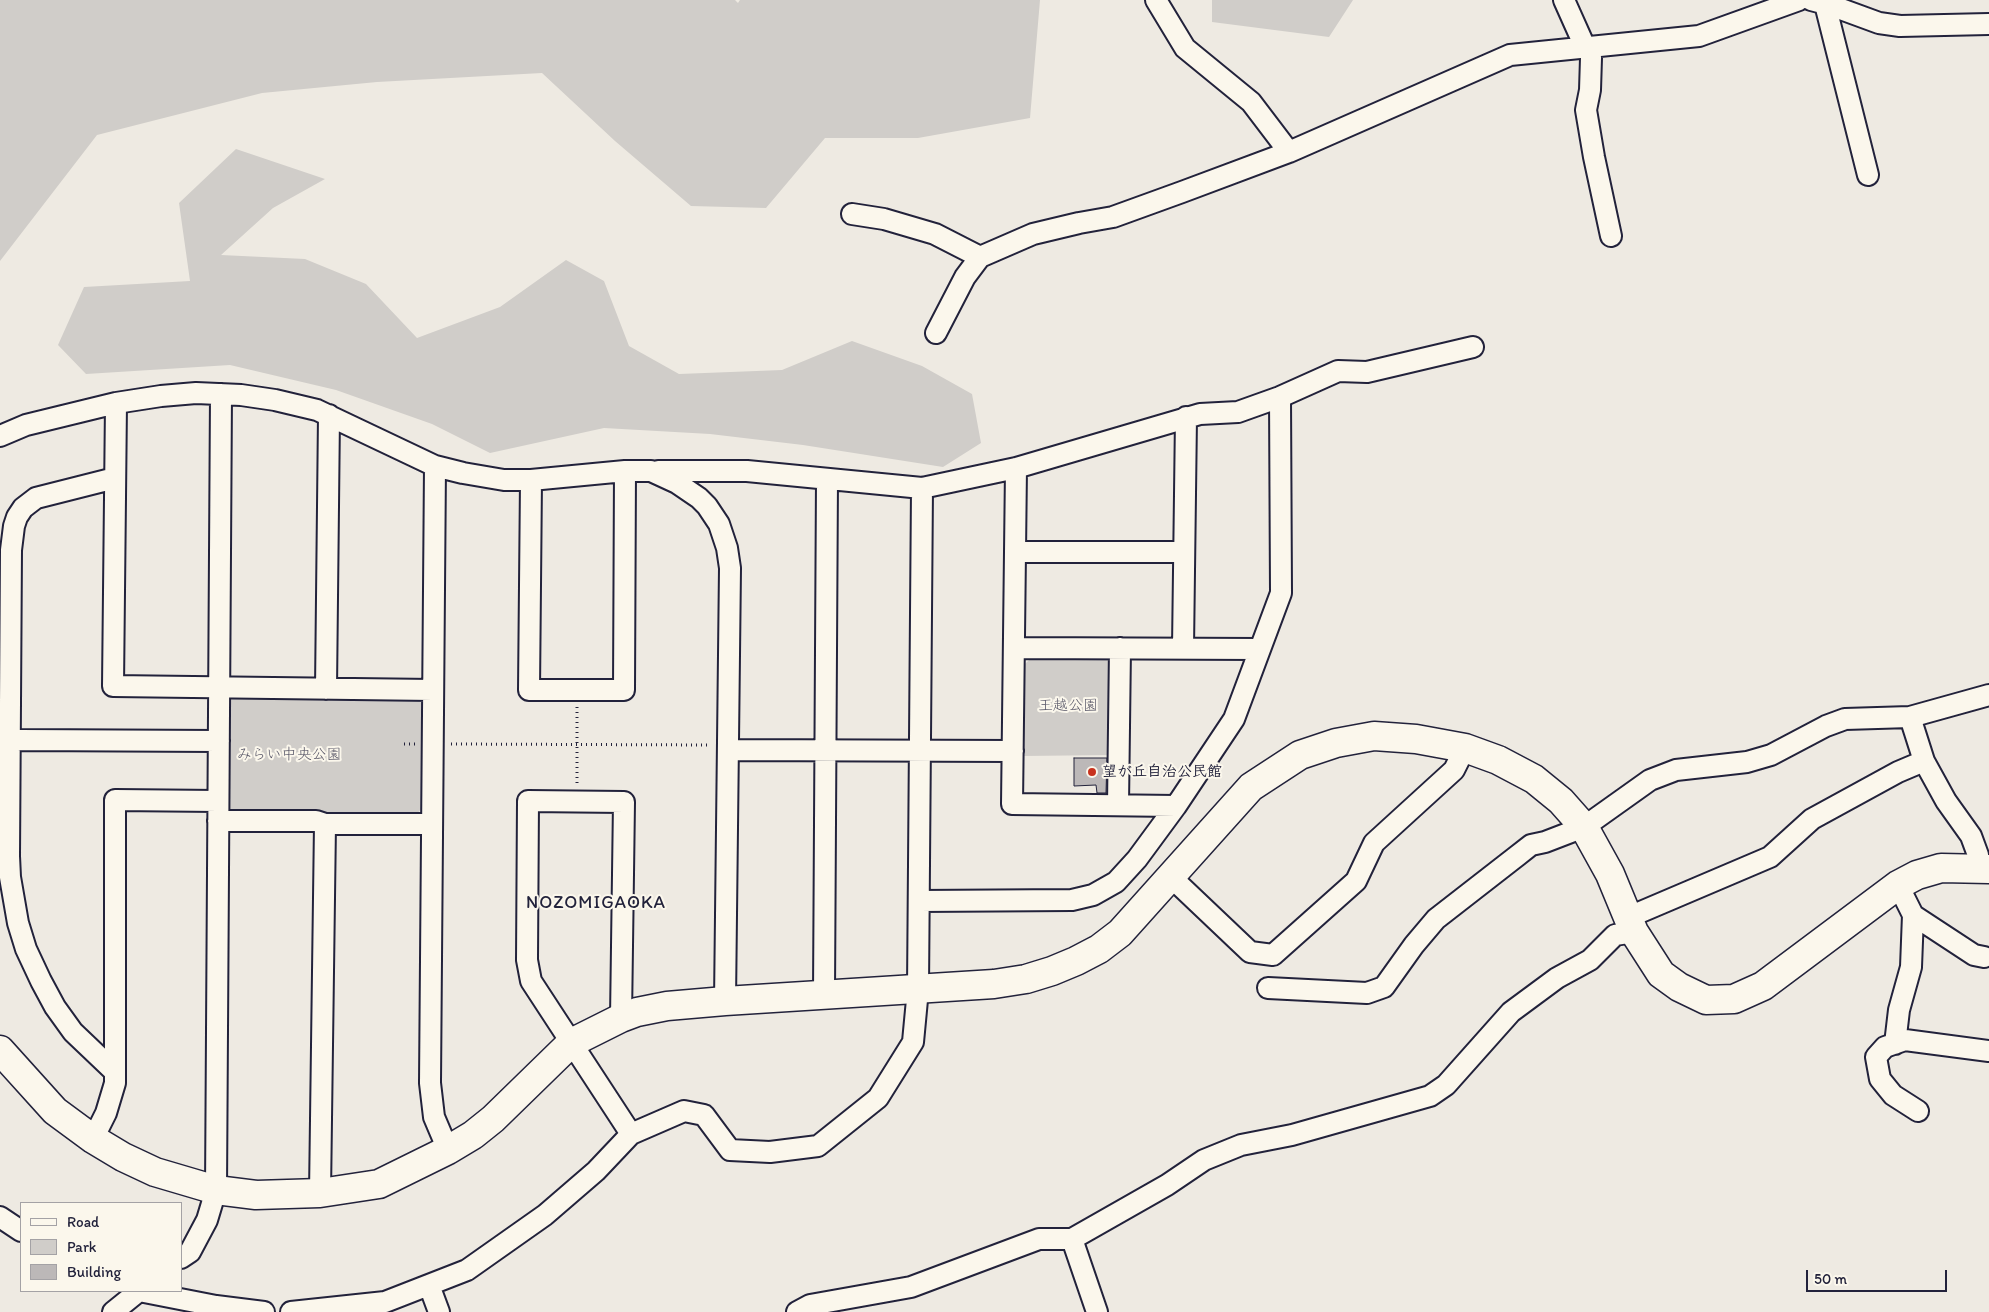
<!DOCTYPE html>
<html>
<head>
<meta charset="utf-8">
<style>
  body { margin:0 }
  #map { position:relative; width:1989px; height:1312px; overflow:hidden; background:#eeeae2; font-family:Itim,sans-serif }
  canvas { display:block }
  .legend { position:absolute; left:20px; top:1202px; width:162px; height:90px; box-sizing:border-box; background:#fbf7ec; border:1px solid #a4a2a5; margin:0; padding:6px 9px; list-style:none; font-size:15px; color:#22223b }
  .legend li { display:flex; align-items:center; gap:10px; height:25px }
  .legend b { width:25px; border:1px solid #a4a2a5 }
  .scale { position:absolute; left:1806px; top:1270px; width:141px; height:22px; box-sizing:border-box; border:2px solid #22223b; border-top:0; padding-left:6px; font-size:15px; line-height:18px; white-space:nowrap; color:#22223b; -webkit-text-stroke:4px #fbf7ec; paint-order:stroke }
</style>
</head>
<body>
<div id="map">
<canvas width="1989" height="1312"></canvas>
<ul class="legend">
<li><b style="height:6px;background:#fbf7ec"></b>Road</li>
<li><b style="height:14px;background:#d0cdc9"></b>Park</li>
<li><b style="height:14px;background:#bcb8b8"></b>Building</li>
</ul>
<div class="scale">50 m</div>
</div>
<script>
const context = document.querySelector('canvas').getContext('2d');
context.lineJoin = 'round';
function fillPath(path, color) {
  context.fillStyle = color;
  context.fill(path, 'evenodd');
}
function poly(rows) {
  const path = new Path2D();
  for (const r of rows) {
    path.moveTo(r[0], r[1]);
    for (let i = 2; i < r.length; i += 2) path.lineTo(r[i], r[i + 1]);
  }
  return path;
}
function stroke(path, color, width, dash) {
  context.strokeStyle = color;
  context.lineWidth = width;
  context.lineCap = dash ? 'butt' : 'round';
  context.setLineDash(dash || []);
  context.stroke(path);
}
function drawText(font, color, halo, rows, align = 'center') {
  context.font = font + ' Itim,"Klee One",sans-serif';
  context.lineWidth = 4;
  context.setLineDash([]);
  context.textBaseline = 'middle';
  context.strokeStyle = halo;
  context.fillStyle = color;
  for (const [text, x, y, turn = 0] of rows) {
    context.save();
    context.translate(x, y);
    context.rotate((+turn || 0) * Math.PI / 180);
    context.textAlign = isNaN(turn) ? turn : align;
    if (halo) context.strokeText(text, 0, 0);
    context.fillText(text, 0, 0);
    context.restore();
  }
}
fillPath(poly([
  [0,0,735,0,738,3,740,0,1040,0,1030,118,918,138,825,138,766,208,691,206,615,141,542,73,377,82,262,93,97,135,0,261],
  [1212,0,1353,0,1329,37,1212,22],
  [236,149,325,179,273,208,221,255,305,259,366,284,417,338,500,307,566,260,604,281,629,346,679,374,782,370,852,341,922,366,972,394,981,443,943,467,803,445,710,434,604,428,490,453,432,424,336,390,230,365,86,374,58,345,84,287,190,281,179,203],
  [1033,656,1114,657,1113,755,1022,756,1023,666],
  [228,695,414,697,424,705,424,806,414,817,226,815]
]), '#d0cdc9');
const building = poly([
  [1074,758,1107,758,1106,793,1097,793,1096,785,1074,786,1074,758]
]);
fillPath(building, '#bcb8b8');
stroke(building, '#22223b', 1);
const street = poly([
  [1156,0,1185,48,1251,102,1289,152],
  [1564,0,1585,47],
  [1811,0,1830,5,1879,23,1900,26,1989,24],
  [1825,4,1868,175],
  [1590,47,1591,58,1590,90,1586,110,1594,157,1611,236],
  [852,214,884,219,935,234,980,257],
  [936,333,965,277,980,257,1033,234,1079,223,1113,217,1182,192,1289,152,1510,55,1699,36,1799,0],
  [116,403,113,686,433,690],
  [0,436,26,425,116,403,161,396,196,393,241,395,275,400,317,410,435,466,463,473,504,480,531,480,625,471,651,471,677,483,699,498,707,506,719,524,727,548,730,568,725,1001],
  [435,466,430,1083,434,1117,448,1150],
  [1016,468,1012,804,1176,806],
  [658,471,747,471,922,488,1016,468,1200,414,1238,412,1280,397,1338,371,1367,372,1473,347],
  [531,480,529,690,624,690,625,471],
  [1015,552,1184,552],
  [1014,648,1259,649],
  [1183,648,1186,417],
  [326,689,329,415],
  [0,743,20,740,219,741],
  [728,750,1013,751],
  [1118,805,1120,648],
  [218,821,316,821,325,824],
  [1979,867,1978,855,1971,836,1946,801,1924,761,1910,717,1989,695],
  [1171,877,1250,952,1273,955,1356,881,1374,843,1454,770,1465,748],
  [919,901,1072,900,1093,895,1116,882,1137,859,1176,806,1234,719,1281,593,1280,397],
  [1913,915,1974,955,1984,957],
  [1629,917,1770,857,1812,819,1898,772,1924,761],
  [1268,988,1367,993,1384,987,1414,945,1436,919,1517,856,1531,845,1545,842,1584,827,1650,780,1676,770,1747,762,1771,755,1826,726,1845,719,1910,717],
  [824,995,827,479],
  [621,1018,624,802,528,801,527,960,531,981,631,1134],
  [1895,1044,1899,1010,1911,967,1913,915,1898,885],
  [115,1072,73,1032,55,1007,41,981,26,949,18,923,10,877,9,856,11,550,14,526,17,517,23,508,36,498,115,478],
  [1918,1111,1893,1095,1880,1079,1876,1057,1885,1047,1905,1040,1989,1051],
  [93,1139,106,1113,115,1083,115,800,218,801],
  [320,1193,325,824,432,824],
  [0,1217,21,1231],
  [1072,1239,1167,1185,1204,1160,1241,1145,1292,1135,1430,1096,1446,1085,1511,1012,1557,978,1590,960,1615,935,1634,932],
  [181,1258,190,1252,207,1220,216,1190,221,394],
  [429,1285,439,1312],
  [139,1291,216,1306,264,1312],
  [113,1312,139,1291],
  [291,1312,385,1302,467,1270,545,1215,596,1171,631,1134,684,1111,704,1115,730,1150,770,1152,818,1146,878,1098,913,1042,918,989,922,488],
  [797,1312,810,1305,911,1287,1039,1239,1072,1239,1097,1312]
]);
const secondary = poly([
  [0,1050,55,1111,93,1139,123,1157,155,1172,216,1190,256,1195,320,1193,379,1184,448,1150,473,1135,493,1119,571,1043,621,1018,637,1012,667,1006,725,1001,994,984,1026,979,1052,971,1076,961,1099,949,1120,933,1251,787,1300,755,1336,743,1374,736,1416,739,1465,748,1498,760,1534,779,1561,801,1584,827,1610,874,1634,932,1661,974,1679,987,1706,1000,1734,999,1763,986,1898,885,1917,875,1941,868,1989,869]
]);
stroke(street, '#22223b', 24);
stroke(secondary, '#22223b', 31);
stroke(poly([
  [404,744,415,744],
  [451,744,710,745],
  [577,783,577,707]
]), '#22223b', 3, [1, 4]);
stroke(street, '#fbf7ec', 20);
stroke(secondary, '#fbf7ec', 28);
for (const [x, y, r, color] of [
  [1092,772,5,"#c8321e"]
]) {
  const dot = new Path2D();
  dot.arc(x, y, r, 0, 2 * Math.PI);
  context.fillStyle = color;
  context.fill(dot);
  stroke(dot, '#fbf7ec', 2);
}
drawText('15px', '#565566', '#fbf7ec', [
  ["王越公園",1068,706],
  ["みらい中央公園",289,755]
]);
drawText('bold 15px', '#22223b', '#fbf7ec', [
  ["望が丘自治公民館",1102,772]
], 'left');
context.letterSpacing = '1px';
drawText('18px', '#22223b', '#fbf7ec', [
  ["NOZOMIGAOKA",596,903]
]);
context.letterSpacing = '0px';
</script>
</body>
</html>
